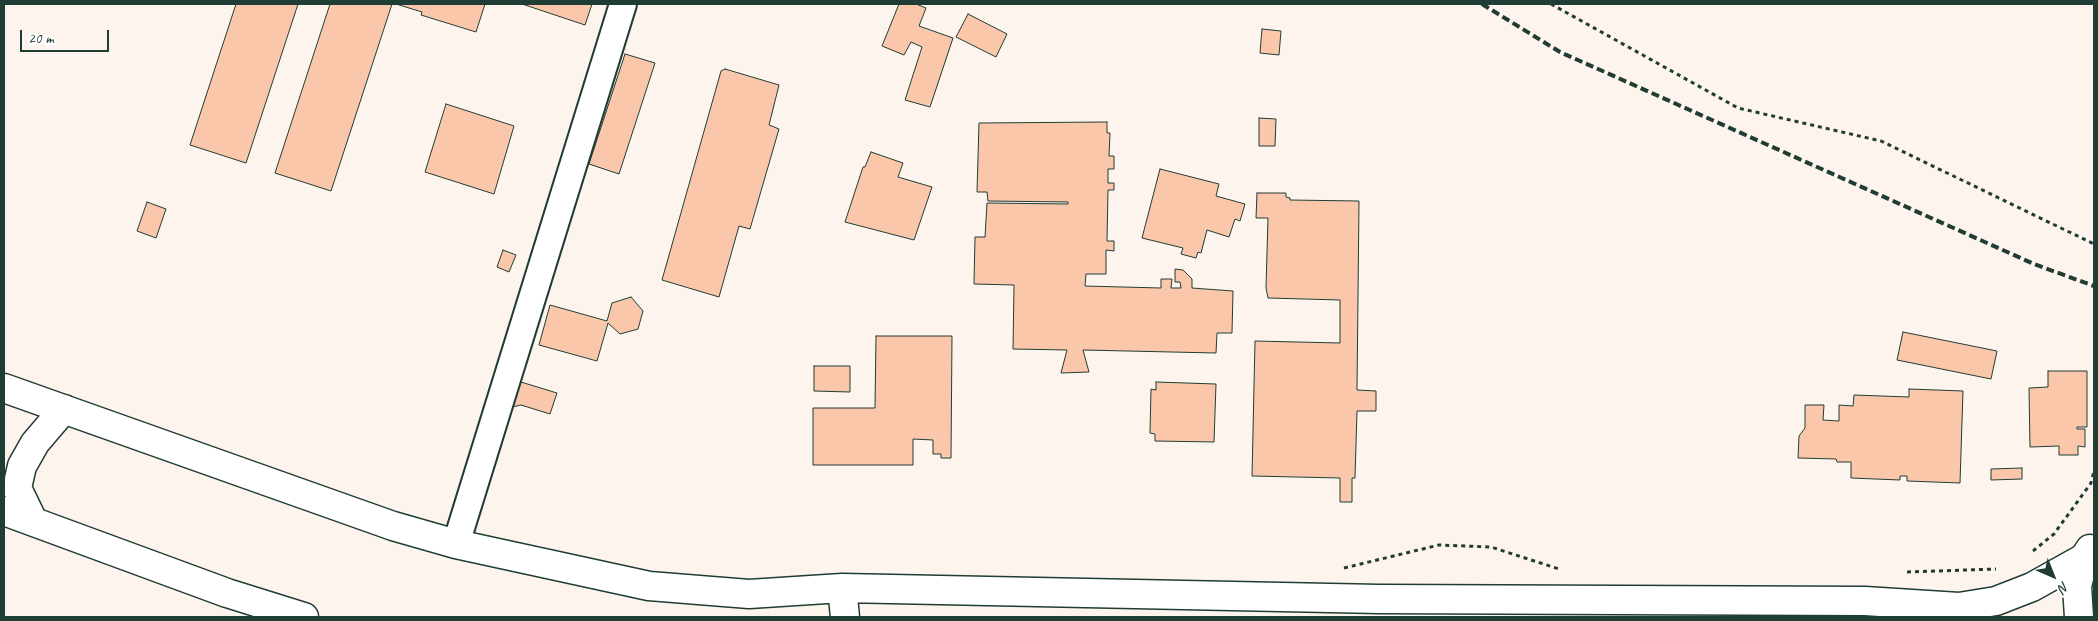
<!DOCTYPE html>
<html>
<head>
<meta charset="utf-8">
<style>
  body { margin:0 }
  #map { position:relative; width:2098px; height:621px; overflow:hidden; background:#fef4ee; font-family:Caveat,sans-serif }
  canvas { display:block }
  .frame { position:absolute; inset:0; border:5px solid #1f3d34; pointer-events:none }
  .north { position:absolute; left:2028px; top:551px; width:50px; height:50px; -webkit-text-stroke:4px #fff; paint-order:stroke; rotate:136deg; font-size:14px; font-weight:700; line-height:20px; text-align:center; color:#1f3d34 }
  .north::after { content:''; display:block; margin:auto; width:18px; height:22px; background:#1f3d34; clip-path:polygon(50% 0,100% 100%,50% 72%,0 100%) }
  .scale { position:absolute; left:20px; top:30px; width:89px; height:22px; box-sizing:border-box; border:2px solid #1f3d34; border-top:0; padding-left:6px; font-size:15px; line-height:18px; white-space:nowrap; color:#1f3d34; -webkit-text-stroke:4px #fff; paint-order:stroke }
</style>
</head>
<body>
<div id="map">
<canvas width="2098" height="621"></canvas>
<div class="frame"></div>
<div class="north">N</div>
<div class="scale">20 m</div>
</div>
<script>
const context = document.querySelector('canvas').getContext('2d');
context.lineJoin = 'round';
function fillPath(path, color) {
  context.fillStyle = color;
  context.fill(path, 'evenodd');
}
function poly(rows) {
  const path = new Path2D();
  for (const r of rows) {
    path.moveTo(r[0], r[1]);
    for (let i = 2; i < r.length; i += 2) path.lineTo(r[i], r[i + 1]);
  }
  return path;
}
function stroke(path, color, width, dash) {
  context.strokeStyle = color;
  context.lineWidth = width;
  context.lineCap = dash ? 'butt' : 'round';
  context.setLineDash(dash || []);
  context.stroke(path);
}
const building = poly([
  [236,4,298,4,246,163,190,145,236,4],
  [330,4,392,4,331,191,275,173,330,4],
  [396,4,485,4,476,32,421,15,422,12,396,4],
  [522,4,592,4,585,25,522,4],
  [899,4,916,4,926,8,919,26,953,38,930,107,905,100,922,47,911,42,904,55,882,46,899,4],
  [968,14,1007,34,996,57,956,37,968,14],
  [1262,29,1281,31,1279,55,1260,53,1262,29],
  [625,54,655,63,619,174,589,164,625,54],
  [725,69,779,85,769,125,779,129,750,229,739,226,719,297,662,280,721,71,725,69],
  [446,104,514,126,494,194,425,172,446,104],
  [1259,118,1276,119,1275,146,1259,146,1259,118],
  [1107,122,1107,133,1110,133,1109,156,1114,156,1114,169,1108,169,1108,183,1114,183,1114,190,1108,190,1107,241,1114,241,1114,251,1106,250,1106,274,1086,274,1085,286,1161,288,1161,279,1172,279,1171,288,1181,288,1180,282,1175,282,1175,269,1183,270,1192,279,1192,288,1233,291,1232,333,1217,333,1216,353,1083,350,1089,372,1061,373,1067,350,1013,349,1014,285,974,284,975,237,985,237,987,203,1068,204,1068,202,988,201,987,192,977,192,979,123,1107,122],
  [871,152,903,163,898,177,932,187,914,240,845,222,863,167,865,167,871,152],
  [1160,169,1219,184,1216,196,1245,204,1240,221,1235,219,1229,237,1207,230,1201,253,1198,252,1196,258,1181,254,1183,248,1142,238,1160,169],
  [1257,193,1286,193,1286,197,1290,198,1290,200,1359,201,1357,390,1376,391,1376,411,1357,411,1355,478,1352,478,1352,502,1340,502,1340,478,1252,476,1255,341,1340,343,1340,300,1268,298,1266,288,1268,218,1256,218,1257,193],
  [147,202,166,209,156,238,137,231,147,202],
  [503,250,516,255,509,272,497,267,503,250],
  [631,297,643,311,638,329,620,334,608,323,597,361,539,345,550,305,607,321,612,303,631,297],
  [1903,332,1997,351,1991,379,1897,360,1903,332],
  [876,336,952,336,951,458,941,458,941,454,933,454,933,440,913,439,913,465,813,465,813,408,875,408,876,336],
  [814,366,850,366,850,392,814,391,814,366],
  [2048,371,2087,371,2087,427,2077,427,2077,429,2085,429,2085,447,2078,446,2078,455,2059,455,2059,446,2030,447,2029,388,2048,387,2048,371],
  [521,382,557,393,550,414,521,405,512,407,521,382],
  [1156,382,1216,384,1214,442,1155,441,1155,434,1150,433,1151,389,1156,390,1156,382],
  [1909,389,1963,391,1960,483,1907,481,1907,476,1900,476,1900,480,1851,478,1851,462,1837,462,1836,459,1798,458,1799,436,1805,428,1805,405,1824,405,1823,420,1839,421,1839,405,1853,406,1854,395,1909,397,1909,389],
  [2022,468,2022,479,1991,480,1991,469,2022,468]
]);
fillPath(building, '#fac7aa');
stroke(building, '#1f3d34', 1);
const street = poly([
  [456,544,623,4]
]);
const secondary = poly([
  [4,388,393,526,456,544,649,586,749,594,842,588,1379,599,1865,601,1959,607,1996,601,2032,587,2084,558],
  [4,511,227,593,304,617],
  [33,521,17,488,22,466,35,443,64,409],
  [842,588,845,617],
  [2079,617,2077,586,2084,558,2090,549]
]);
stroke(street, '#1f3d34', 30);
stroke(secondary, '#1f3d34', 31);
stroke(poly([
  [1551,4,1738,108,1881,141,2094,244],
  [2033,551,2054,534,2091,483,2094,471],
  [1344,568,1439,545,1491,547,1559,569],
  [1907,572,1996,569]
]), '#1f3d34', 3, [4, 4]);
stroke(street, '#fff', 26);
stroke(secondary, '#fff', 28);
stroke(poly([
  [1482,4,1560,52,2034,264,2094,286]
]), '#1f3d34', 4, [8, 4]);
</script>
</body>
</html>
